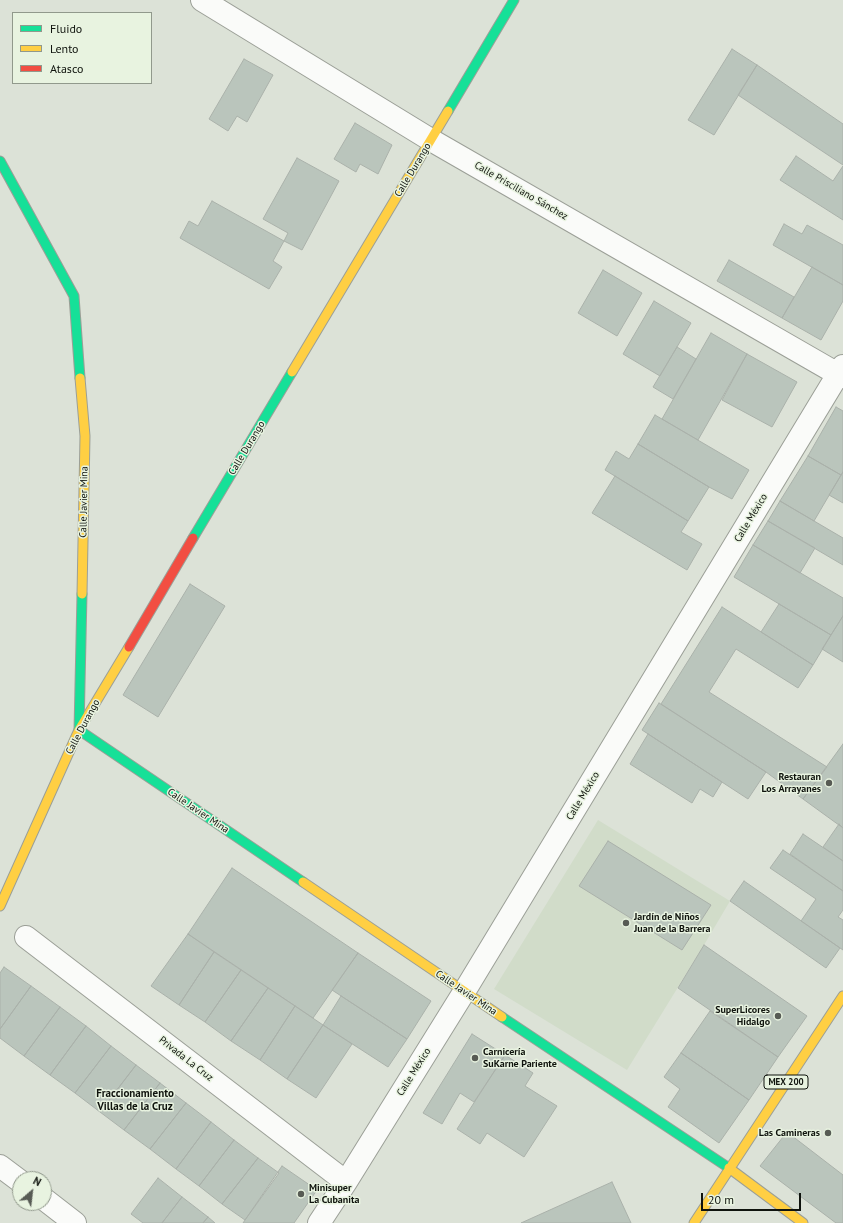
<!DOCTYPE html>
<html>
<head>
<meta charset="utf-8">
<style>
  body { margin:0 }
  #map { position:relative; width:843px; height:1223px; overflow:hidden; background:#dce2d7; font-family:"PT Sans",sans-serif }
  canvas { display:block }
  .legend { position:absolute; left:12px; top:12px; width:140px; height:72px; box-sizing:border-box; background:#e8f3e0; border:1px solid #91998c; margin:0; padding:5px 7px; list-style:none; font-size:12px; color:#0f130d }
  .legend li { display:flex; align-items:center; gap:8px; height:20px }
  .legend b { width:20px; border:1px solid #91998c }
  .north { position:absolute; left:12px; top:1171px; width:40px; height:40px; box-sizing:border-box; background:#e8f3e0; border:1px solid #91998c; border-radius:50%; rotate:28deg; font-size:11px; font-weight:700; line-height:16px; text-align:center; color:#0f130d }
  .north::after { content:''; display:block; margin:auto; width:14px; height:18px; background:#575b54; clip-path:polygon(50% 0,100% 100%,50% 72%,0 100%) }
  .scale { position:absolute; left:701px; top:1193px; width:100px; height:18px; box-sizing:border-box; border:2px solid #0f130d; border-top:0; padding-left:5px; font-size:12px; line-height:14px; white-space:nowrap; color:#0f130d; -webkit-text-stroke:3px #e8f3e0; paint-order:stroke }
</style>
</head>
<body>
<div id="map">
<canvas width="843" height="1223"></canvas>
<ul class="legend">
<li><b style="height:5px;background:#16e098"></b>Fluido</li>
<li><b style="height:5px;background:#ffcf43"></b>Lento</li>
<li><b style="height:5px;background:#f24e42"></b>Atasco</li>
</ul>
<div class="north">N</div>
<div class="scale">20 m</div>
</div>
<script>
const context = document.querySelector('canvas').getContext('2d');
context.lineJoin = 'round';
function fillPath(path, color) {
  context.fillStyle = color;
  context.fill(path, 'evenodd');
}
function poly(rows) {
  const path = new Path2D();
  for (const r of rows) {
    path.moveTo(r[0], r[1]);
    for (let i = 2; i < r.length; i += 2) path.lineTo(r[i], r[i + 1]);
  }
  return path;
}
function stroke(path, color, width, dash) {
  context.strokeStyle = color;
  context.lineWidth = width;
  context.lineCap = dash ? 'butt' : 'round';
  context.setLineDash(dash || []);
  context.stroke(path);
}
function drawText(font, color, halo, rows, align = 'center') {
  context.font = font + ' "PT Sans",sans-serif';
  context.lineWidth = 3;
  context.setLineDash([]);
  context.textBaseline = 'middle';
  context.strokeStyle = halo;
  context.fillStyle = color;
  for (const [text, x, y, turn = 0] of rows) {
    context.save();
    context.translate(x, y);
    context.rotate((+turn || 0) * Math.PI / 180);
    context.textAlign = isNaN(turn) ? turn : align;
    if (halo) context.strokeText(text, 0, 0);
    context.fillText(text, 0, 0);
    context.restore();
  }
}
fillPath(poly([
  [598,820,730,901,704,945,627,1070,494,989]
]), '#d1dcc9');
const building = poly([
  [732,49,757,65,714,135,688,120,732,49],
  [244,59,273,75,247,122,237,116,228,131,209,119,244,59],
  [757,65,843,124,843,165,738,95,757,65],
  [355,123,392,145,378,174,360,164,356,172,334,159,355,123],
  [796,156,833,181,843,166,843,220,780,180,796,156],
  [297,158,339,181,302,250,284,241,288,233,263,219,297,158],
  [212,201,284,241,273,261,282,267,269,289,180,238,189,221,198,226,212,201],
  [784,224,802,234,807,225,843,245,843,285,773,245,784,224],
  [729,260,794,297,782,318,717,281,729,260],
  [812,267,843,285,843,301,821,340,782,318,812,267],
  [603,270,642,293,617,336,578,313,603,270],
  [654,301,691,323,660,376,623,354,654,301],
  [711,333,747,354,698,440,662,419,711,333],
  [677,347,696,359,673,399,653,387,677,347],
  [747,354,797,382,772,427,722,400,747,354],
  [836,407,843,411,843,472,841,475,808,456,836,407],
  [655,415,749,470,732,499,709,487,638,444,655,415],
  [638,444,709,487,688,521,605,470,616,451,629,459,638,444],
  [808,456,841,475,814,521,780,501,808,456],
  [843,472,843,503,829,495,843,472],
  [615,476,688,521,681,532,702,544,687,570,592,513,615,476],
  [780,501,843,538,843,565,768,521,780,501],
  [768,521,815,548,800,573,753,545,768,521],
  [753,545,843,598,843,616,831,635,734,577,753,545],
  [190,584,225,606,158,717,123,695,190,584],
  [779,604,831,635,813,665,761,632,779,604],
  [722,607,813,665,798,688,736,649,709,692,827,767,803,799,766,772,661,704,722,607],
  [843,616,843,662,822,649,843,616],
  [659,703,766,772,748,799,642,730,659,703],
  [648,734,722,782,713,797,700,789,692,803,630,764,648,734],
  [843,744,843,828,803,799,843,744],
  [839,824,843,828,843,861,823,847,839,824],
  [803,834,843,861,843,891,790,854,803,834],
  [608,841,711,905,682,950,579,886,608,841],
  [783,850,843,891,843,910,838,917,843,920,843,950,801,921,816,899,770,868,783,850],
  [232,868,358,953,313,1018,188,934,232,868],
  [744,881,840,948,826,968,730,901,744,881],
  [188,934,214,952,179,1005,151,986,188,934],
  [704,945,807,1016,778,1057,678,988,704,945],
  [214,952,241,970,205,1022,179,1005,214,952],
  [358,953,431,1001,407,1039,332,990,358,953],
  [4,967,31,986,0,1029,0,973,4,967],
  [241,970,268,988,231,1041,205,1022,241,970],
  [31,986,60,1007,24,1056,0,1038,0,1029,31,986],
  [268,988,295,1006,260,1060,231,1041,268,988],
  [341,996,407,1039,388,1067,323,1025,341,996],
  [295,1006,323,1025,287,1079,260,1060,295,1006],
  [60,1007,86,1026,50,1075,24,1056,60,1007],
  [710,1011,778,1057,749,1100,681,1053,710,1011],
  [323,1025,352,1044,316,1098,287,1079,323,1025],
  [86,1026,111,1046,75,1093,50,1075,86,1026],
  [472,1034,505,1055,474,1102,460,1093,442,1124,423,1113,472,1034],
  [111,1046,136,1065,100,1112,75,1093,111,1046],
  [681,1053,749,1100,719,1143,668,1107,680,1089,664,1077,681,1053],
  [505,1055,533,1073,525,1086,557,1106,524,1157,487,1133,480,1144,457,1129,505,1055],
  [136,1065,160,1083,124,1130,100,1112,136,1065],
  [160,1083,186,1103,150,1149,124,1130,160,1083],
  [186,1103,211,1122,176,1169,150,1149,186,1103],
  [211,1122,234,1140,199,1186,176,1169,211,1122],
  [787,1132,843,1175,843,1223,836,1223,760,1166,787,1132],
  [234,1140,258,1158,222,1204,199,1186,234,1140],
  [258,1158,279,1173,245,1220,222,1204,258,1158],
  [282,1166,317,1190,294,1223,243,1223,282,1166],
  [158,1178,182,1197,162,1223,143,1223,131,1214,158,1178],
  [612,1182,631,1223,521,1223,612,1182],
  [182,1197,208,1217,203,1223,162,1223,182,1197],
  [208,1217,215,1223,203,1223,208,1217]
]);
fillPath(building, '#bac5bc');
stroke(building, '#aab1aa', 1);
const street = poly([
  [202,0,431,140,843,377],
  [26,937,346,1182],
  [0,1166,20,1181],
  [44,1199,75,1223],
  [319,1223,346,1182,464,992,843,366]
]);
const fast = poly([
  [448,111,514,0],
  [0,161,74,296,80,378],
  [193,538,292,372],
  [82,594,79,730,303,882],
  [502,1017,729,1168]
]);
const slow = poly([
  [292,372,448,111],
  [80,378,85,436,82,594],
  [303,882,502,1017],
  [0,906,79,730,129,647],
  [729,1168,803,1223],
  [694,1223,843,996]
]);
const jam = poly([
  [129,647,193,538]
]);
stroke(street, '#9b9f97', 24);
stroke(fast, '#9b9f97', 11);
stroke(slow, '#9b9f97', 11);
stroke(jam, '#9b9f97', 11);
stroke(street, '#fafbf9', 22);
stroke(fast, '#16e098', 9);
stroke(slow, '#ffcf43', 9);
stroke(jam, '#f24e42', 9);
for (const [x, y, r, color] of [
  [829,783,4,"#575b54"],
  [626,923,4,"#575b54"],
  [778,1016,4,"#575b54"],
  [475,1058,4,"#575b54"],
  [828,1133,4,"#575b54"],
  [301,1194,4,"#575b54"]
]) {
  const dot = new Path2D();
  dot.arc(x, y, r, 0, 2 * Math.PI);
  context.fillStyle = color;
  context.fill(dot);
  stroke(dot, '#e8f3e0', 1.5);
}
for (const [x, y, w] of [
  [786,1082,44]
]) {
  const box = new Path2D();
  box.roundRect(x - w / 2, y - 7, w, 14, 3);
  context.fillStyle = '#e8f3e0';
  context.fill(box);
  stroke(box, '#0f130d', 1);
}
drawText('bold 9px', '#0f130d', null, [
  ["MEX 200",786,1082]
]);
drawText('10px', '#0f130d', '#e8f3e0', [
  ["Calle Durango",413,170,-59],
  ["Calle Prisciliano Sánchez",521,191,30],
  ["Calle Durango",247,448,-59],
  ["Calle Javier Mina",84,502,-89],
  ["Calle México",751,518,-59],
  ["Calle Durango",83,727,-62],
  ["Calle México",583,796,-59],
  ["Calle Javier Mina",198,811,34],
  ["Calle Javier Mina",466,993,34],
  ["Privada La Cruz",186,1059,38],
  ["Calle México",414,1072,-58]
]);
drawText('bold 10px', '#0f130d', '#e8f3e0', [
  ["Restauran",821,777],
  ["Los Arrayanes",821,789],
  ["Jardín de Niños",634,917,"left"],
  ["Juan de la Barrera",634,929,"left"],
  ["SuperLicores",770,1010],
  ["Hidalgo",770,1022],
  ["Carnicería",483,1052,"left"],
  ["SuKarne Pariente",483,1064,"left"],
  ["Las Camineras",820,1133],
  ["Minisuper",309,1188,"left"],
  ["La Cubanita",309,1200,"left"]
], 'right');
drawText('bold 11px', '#0f130d', '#e8f3e0', [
  ["Fraccionamiento",135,1094],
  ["Villas de la Cruz",135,1107]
]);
</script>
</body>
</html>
